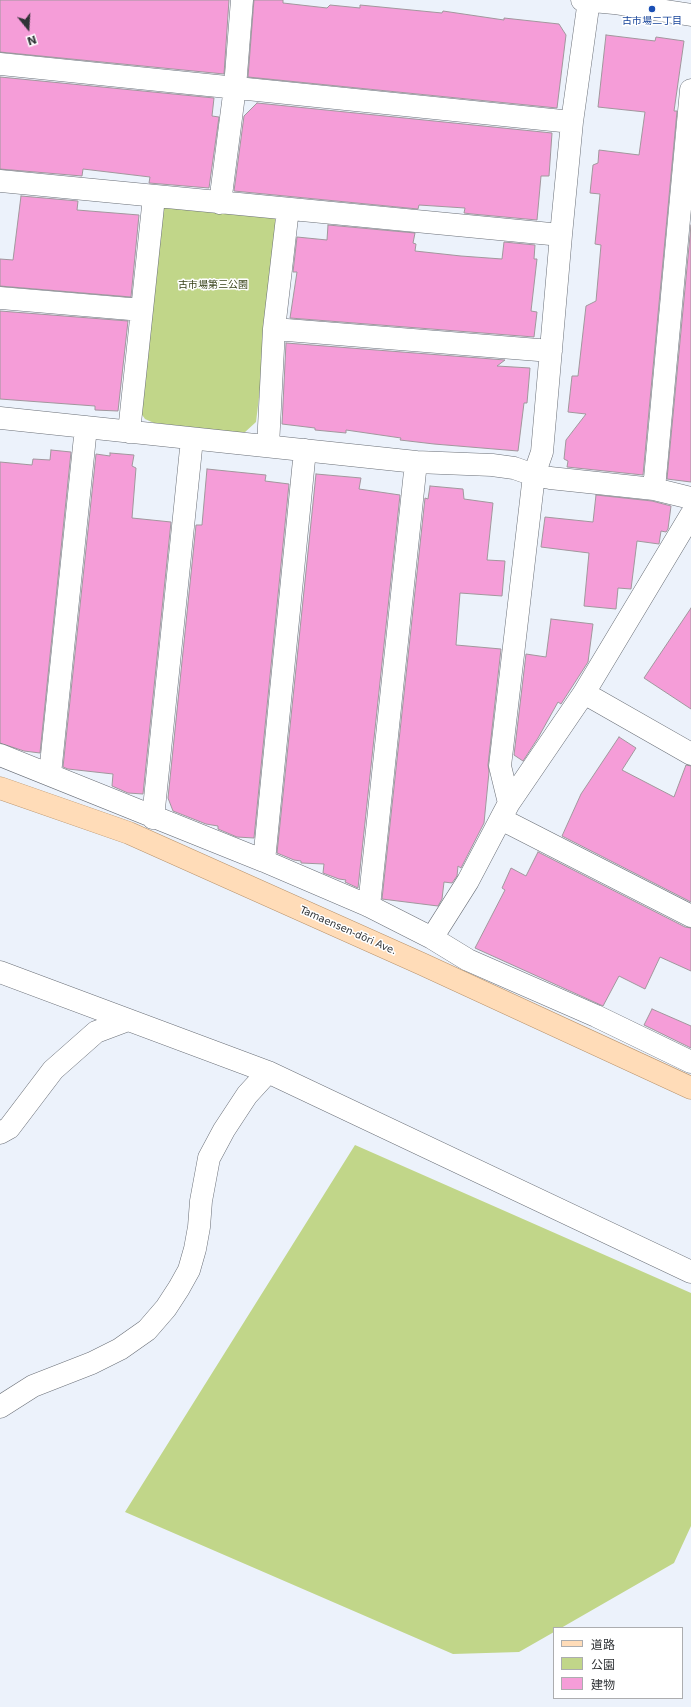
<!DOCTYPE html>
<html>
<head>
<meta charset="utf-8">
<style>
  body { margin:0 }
  #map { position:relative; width:691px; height:1707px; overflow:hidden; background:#ecf2fb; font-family:"DejaVu Sans","Noto Sans JP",sans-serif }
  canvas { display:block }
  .legend { position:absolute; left:553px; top:1627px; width:130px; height:72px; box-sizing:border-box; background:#fff; border:1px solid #acadaf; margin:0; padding:5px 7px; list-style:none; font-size:12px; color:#303336 }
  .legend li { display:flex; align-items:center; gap:8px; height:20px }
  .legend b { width:20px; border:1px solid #acadaf }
  .north { position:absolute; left:8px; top:8px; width:40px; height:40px; -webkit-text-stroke:3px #fff; paint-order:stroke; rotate:162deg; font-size:11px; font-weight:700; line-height:16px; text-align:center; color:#303336 }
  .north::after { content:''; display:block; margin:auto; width:14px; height:18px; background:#303336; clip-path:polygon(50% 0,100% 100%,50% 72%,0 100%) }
</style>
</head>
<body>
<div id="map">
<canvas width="691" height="1707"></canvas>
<ul class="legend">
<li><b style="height:5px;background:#ffdcb8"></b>道路</li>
<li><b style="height:11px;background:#c1d689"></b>公園</li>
<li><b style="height:11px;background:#f59dd8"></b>建物</li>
</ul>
<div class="north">N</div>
</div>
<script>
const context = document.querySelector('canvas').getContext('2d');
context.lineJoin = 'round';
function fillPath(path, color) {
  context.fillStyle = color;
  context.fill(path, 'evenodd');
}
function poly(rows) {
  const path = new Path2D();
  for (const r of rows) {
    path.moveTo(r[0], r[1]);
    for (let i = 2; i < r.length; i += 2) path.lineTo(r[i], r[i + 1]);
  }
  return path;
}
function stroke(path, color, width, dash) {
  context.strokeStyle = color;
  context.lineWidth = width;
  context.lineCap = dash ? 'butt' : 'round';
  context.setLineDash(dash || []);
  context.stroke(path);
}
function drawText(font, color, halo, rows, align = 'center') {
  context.font = font + ' "DejaVu Sans","Noto Sans JP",sans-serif';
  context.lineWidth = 3;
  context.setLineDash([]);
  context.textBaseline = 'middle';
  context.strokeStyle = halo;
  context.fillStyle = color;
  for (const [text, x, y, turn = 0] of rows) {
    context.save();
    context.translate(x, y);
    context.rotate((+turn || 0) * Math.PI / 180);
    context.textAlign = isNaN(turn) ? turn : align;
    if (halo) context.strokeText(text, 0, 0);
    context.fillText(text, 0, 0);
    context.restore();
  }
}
fillPath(poly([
  [162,207,274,214,280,224,256,422,244,433,154,423,145,419,140,412],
  [355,1145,691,1293,691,1526,674,1563,561,1628,554,1628,554,1632,519,1652,453,1654,125,1512]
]), '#c1d689');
const building = poly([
  [0,0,229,0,224,74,0,52,0,0],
  [254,0,283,0,283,3,327,8,330,5,360,8,360,5,442,13,443,11,504,20,504,18,559,24,566,35,557,108,248,77,254,0],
  [606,35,655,41,656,37,684,41,674,111,677,111,643,475,567,467,568,461,564,459,566,440,586,414,568,412,572,376,578,376,586,306,596,301,601,245,595,244,600,194,590,193,593,165,598,163,599,150,639,155,645,112,598,107,606,35],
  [0,77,214,98,212,116,219,117,209,188,149,183,150,177,83,169,82,176,0,169,0,77],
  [257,103,552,133,549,176,541,176,537,220,472,214,464,213,465,208,419,205,418,209,234,191,244,116,257,103],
  [21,196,78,201,77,210,139,215,131,297,0,286,0,259,13,260,21,196],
  [328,225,415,233,413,243,416,244,415,251,461,256,502,259,504,242,535,245,534,259,537,259,531,311,537,312,534,337,290,318,297,272,293,272,297,237,327,240,328,225],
  [691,225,691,482,667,479,691,225],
  [0,311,128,321,118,411,95,410,95,406,0,399,0,311],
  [286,343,505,360,497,366,530,368,527,403,524,403,518,451,434,444,400,440,401,438,346,430,346,433,315,430,315,428,282,424,286,343],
  [51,450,71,452,40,753,24,751,0,743,0,462,32,465,33,459,50,460,51,450],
  [110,453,134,455,132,466,136,468,132,518,171,522,143,794,128,793,112,786,113,774,68,769,63,767,96,454,110,456,110,453],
  [207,469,266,475,265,481,289,484,254,838,237,837,218,829,218,826,206,824,173,811,168,798,196,525,202,525,207,469],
  [316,474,361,478,359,489,400,495,358,888,345,882,346,880,339,879,323,873,324,864,301,863,301,861,294,860,277,853,316,474],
  [430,486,463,489,464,499,493,503,487,560,505,561,502,596,460,593,456,645,501,649,488,765,489,772,484,823,461,868,458,866,457,876,452,883,444,882,442,899,438,906,382,899,425,498,428,499,430,486],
  [596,495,652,501,671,506,668,529,666,532,661,531,659,544,637,541,631,589,618,588,616,609,584,606,589,553,541,547,545,517,593,522,596,495],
  [691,608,691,709,644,678,691,608],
  [551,619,593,624,588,662,561,704,558,702,538,738,523,761,514,755,526,654,546,657,551,619],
  [619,737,636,748,622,770,674,797,686,765,691,766,691,902,562,836,581,794,619,737],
  [538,852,685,927,691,928,691,971,660,957,645,989,619,976,603,1006,475,948,505,890,502,888,511,868,526,876,538,852],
  [652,1009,691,1026,691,1048,644,1025,652,1009]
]);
fillPath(building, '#f59dd8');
stroke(building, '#a1979d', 1);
const minor = poly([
  [582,0,614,3,691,15],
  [0,64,572,122],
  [0,181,561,235],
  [220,203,235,87,242,0],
  [0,298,142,310],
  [274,329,551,351],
  [0,418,416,462,492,465,514,468,534,475,550,478,654,489,691,498],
  [129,432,154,197],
  [268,446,274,329,288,209],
  [654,489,691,90],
  [584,693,691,754],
  [0,755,264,861,369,906,432,938,468,960,596,1016,691,1062],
  [50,774,86,427],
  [509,803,500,766,534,475,542,452,561,235,572,122,589,0],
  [153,818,192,439],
  [501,819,691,916],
  [264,861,305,450],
  [369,906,416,462],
  [432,938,468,881,509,803,584,693,691,515],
  [0,972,268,1072,691,1272],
  [0,1133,9,1128,53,1070,96,1032,128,1020],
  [0,1407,33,1386,92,1363,120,1349,147,1330,166,1308,179,1288,189,1270,195,1249,199,1227,201,1201,209,1158,224,1130,247,1095,268,1072]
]);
const major = poly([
  [0,788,129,833,422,964,691,1088]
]);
stroke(minor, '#6a6f77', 23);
stroke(major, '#b7926b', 23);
stroke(minor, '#fff', 22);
stroke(major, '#ffdcb8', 22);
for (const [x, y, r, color] of [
  [652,9,4,"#1a4fb4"]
]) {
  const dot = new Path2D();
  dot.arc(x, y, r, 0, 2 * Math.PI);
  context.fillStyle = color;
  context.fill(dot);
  stroke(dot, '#fff', 1.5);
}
drawText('10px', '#164399', '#fff', [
  ["古市場二丁目",652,21]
]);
drawText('10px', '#374118', '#fff', [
  ["古市場第三公園",213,285]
]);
drawText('10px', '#303336', '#fff', [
  ["Tamaensen-dōri Ave.",348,931,24]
]);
</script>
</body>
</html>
